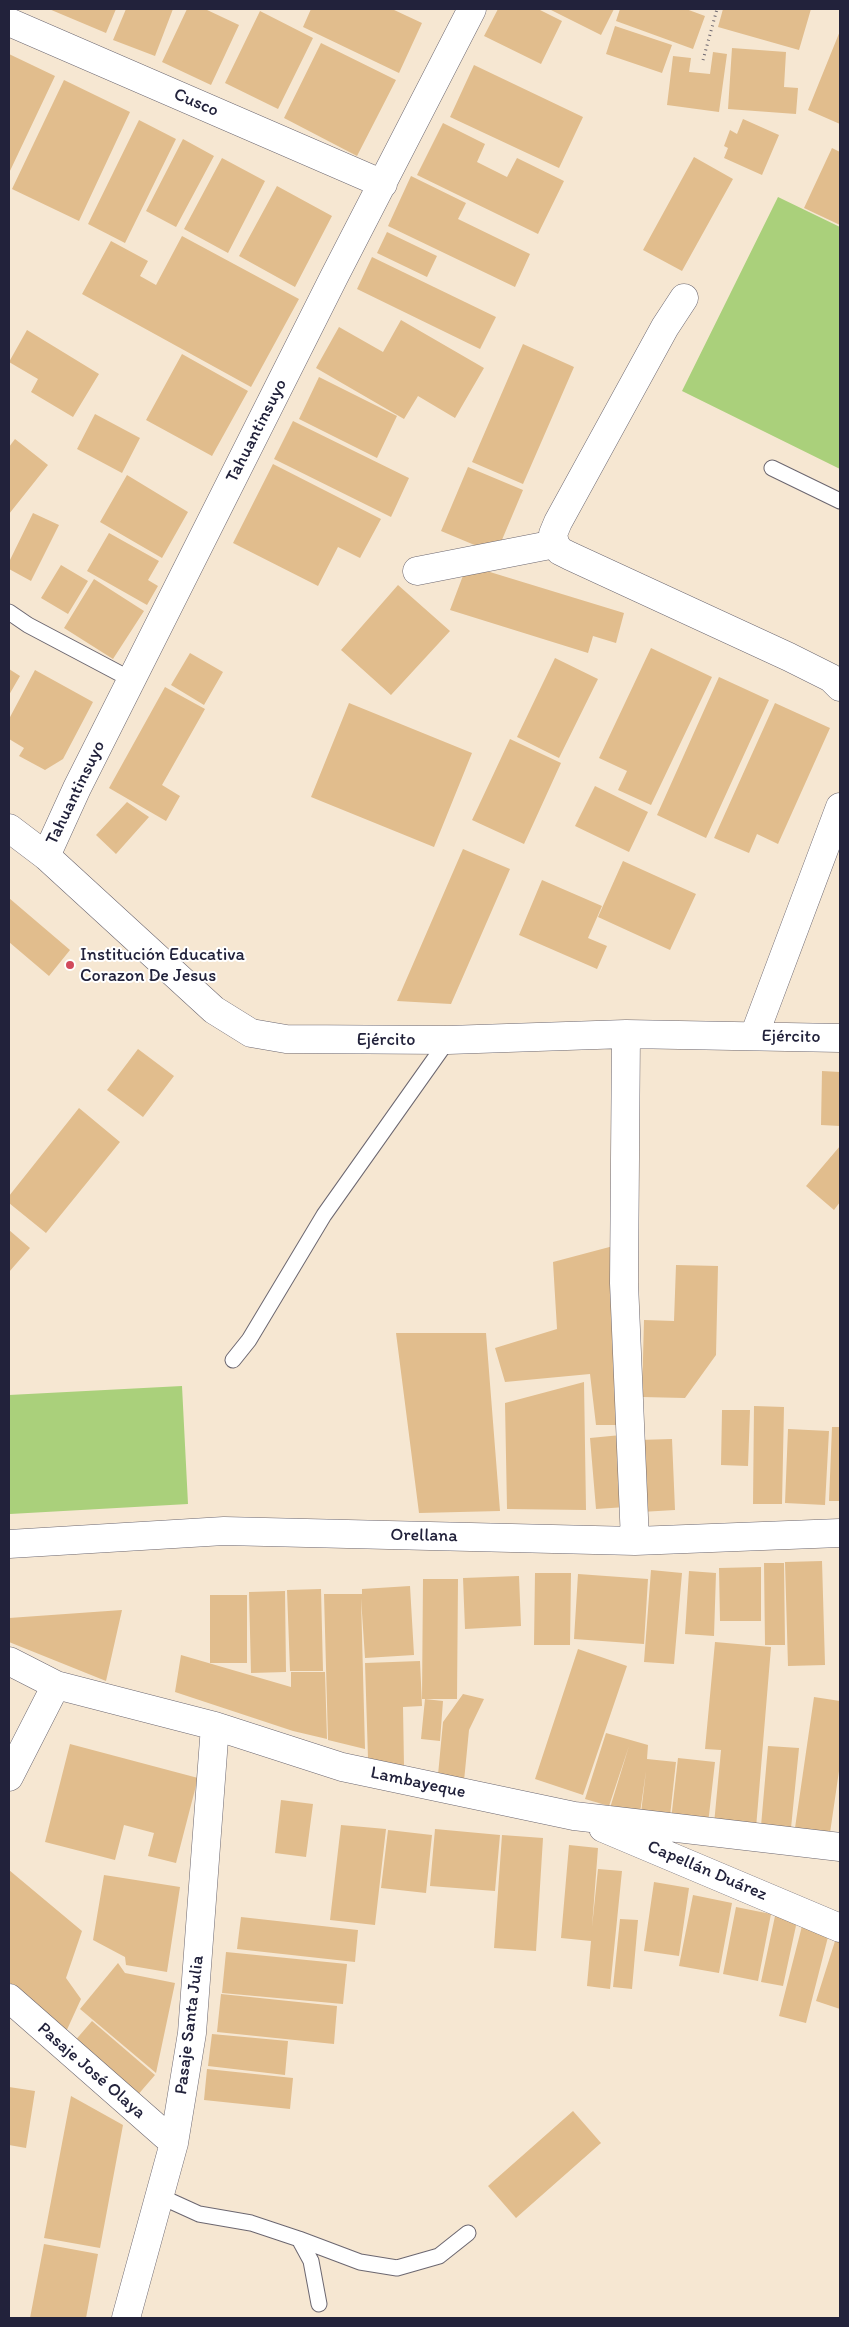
<!DOCTYPE html>
<html>
<head>
<meta charset="utf-8">
<style>
  body { margin:0 }
  #map { position:relative; width:849px; height:2327px; overflow:hidden; background:#f6e7d2; font-family:Itim,sans-serif }
  canvas { display:block }
  .frame { position:absolute; inset:0; border:10px solid #22223b; pointer-events:none }
</style>
</head>
<body>
<div id="map">
<canvas width="849" height="2327"></canvas>
<div class="frame"></div>
</div>
<script>
const context = document.querySelector('canvas').getContext('2d');
context.lineJoin = 'round';
function fillPath(path, color) {
  context.fillStyle = color;
  context.fill(path, 'evenodd');
}
function poly(rows) {
  const path = new Path2D();
  for (const r of rows) {
    path.moveTo(r[0], r[1]);
    for (let i = 2; i < r.length; i += 2) path.lineTo(r[i], r[i + 1]);
  }
  return path;
}
function stroke(path, color, width, dash) {
  context.strokeStyle = color;
  context.lineWidth = width;
  context.lineCap = dash ? 'butt' : 'round';
  context.setLineDash(dash || []);
  context.stroke(path);
}
function drawText(font, color, halo, rows, align = 'center') {
  context.font = font + ' Itim,sans-serif';
  context.lineWidth = 4;
  context.setLineDash([]);
  context.textBaseline = 'middle';
  context.strokeStyle = halo;
  context.fillStyle = color;
  for (const [text, x, y, turn = 0] of rows) {
    context.save();
    context.translate(x, y);
    context.rotate((+turn || 0) * Math.PI / 180);
    context.textAlign = isNaN(turn) ? turn : align;
    if (halo) context.strokeText(text, 0, 0);
    context.fillText(text, 0, 0);
    context.restore();
  }
}
fillPath(poly([
  [778,197,840,227,840,469,682,391],
  [182,1386,188,1504,10,1514,9,1395]
]), '#aad07b');
fillPath(poly([
  [49,9,116,9,106,33],
  [126,9,173,9,155,56,113,40],
  [187,9,205,9,239,25,211,85,162,62],
  [311,9,392,9,422,23,399,73,303,27],
  [498,9,538,9,562,21,541,64,484,36],
  [549,9,614,9,601,35],
  [620,9,686,9,705,16,693,49,616,21],
  [723,9,811,9,799,50,718,27],
  [260,11,313,38,278,109,225,83],
  [615,26,672,45,662,73,606,54],
  [840,31,840,124,808,110],
  [321,43,396,80,357,156,284,118],
  [732,48,786,52,784,87,798,88,796,114,728,109],
  [713,52,727,54,719,112,667,105,673,56,691,58,689,72,710,74],
  [9,54,55,76,9,173],
  [474,65,583,117,559,168,450,117],
  [64,80,130,112,79,221,12,189],
  [743,119,779,135,762,175,724,158,728,148,724,146,730,130,737,134],
  [139,120,176,139,125,243,88,224],
  [443,123,485,144,477,162,507,177,517,158,564,181,538,234,417,175],
  [183,139,214,156,176,227,146,211],
  [832,148,840,152,840,225,804,208],
  [694,157,733,179,682,271,643,250],
  [222,158,265,181,228,253,184,229],
  [411,176,466,203,458,219,530,254,515,287,388,226],
  [277,186,332,216,295,287,239,256],
  [387,232,437,256,427,277,377,253],
  [182,236,299,299,251,387,82,294,111,241,148,261,140,276,156,285],
  [372,257,496,317,480,349,357,289],
  [401,320,484,368,455,418,418,396,404,419,316,368,339,327,383,352],
  [27,330,99,374,73,417,31,392,38,379,9,362],
  [523,344,574,367,523,484,472,462],
  [182,354,248,391,212,456,146,420],
  [319,377,397,416,377,458,299,419],
  [95,414,140,438,122,473,77,449],
  [293,421,409,478,391,517,274,459],
  [15,439,48,465,9,514,9,447],
  [273,464,381,519,360,558,338,547,318,586,233,543],
  [468,467,523,490,496,554,441,531],
  [127,475,188,512,162,558,100,522],
  [33,513,59,525,31,581,9,569,9,562],
  [109,533,159,561,148,580,158,586,147,605,87,571],
  [61,565,88,581,68,614,41,598],
  [467,565,624,613,616,643,593,636,588,653,450,610],
  [94,579,144,611,113,659,64,628],
  [398,585,450,631,391,695,341,650],
  [651,648,712,677,651,805,618,790,627,771,599,758],
  [190,653,223,672,204,705,171,685],
  [555,658,598,679,559,758,517,737],
  [9,669,20,676,9,695],
  [35,670,93,702,63,759,45,770,19,756,24,748,9,739,9,719],
  [719,677,769,700,706,838,657,815],
  [165,687,205,709,162,785,180,796,166,821,109,788],
  [349,703,472,753,434,847,311,797],
  [775,703,830,728,778,844,757,834,749,853,714,838],
  [510,739,561,763,524,844,472,820],
  [595,786,648,812,629,852,575,826],
  [127,802,149,817,116,854,96,835],
  [463,849,510,869,451,1004,397,1001],
  [623,861,696,894,670,950,598,917],
  [542,880,602,906,588,938,607,946,597,969,519,935],
  [9,898,70,950,49,976,9,942],
  [138,1049,174,1076,143,1117,107,1090],
  [822,1071,840,1072,840,1126,821,1125],
  [79,1108,120,1142,46,1233,9,1203,9,1196],
  [840,1146,840,1202,834,1210,806,1186],
  [9,1230,30,1248,9,1272],
  [617,1245,624,1425,596,1425,590,1374,505,1382,495,1348,557,1329,553,1262],
  [676,1265,718,1266,716,1355,685,1398,642,1397,644,1320,674,1321],
  [396,1333,486,1333,500,1511,419,1513],
  [584,1382,586,1510,507,1509,505,1403],
  [754,1406,784,1407,782,1504,753,1504],
  [722,1410,750,1410,748,1466,721,1465],
  [832,1427,840,1427,840,1501,829,1501],
  [788,1429,829,1431,825,1505,785,1503],
  [621,1435,626,1507,596,1509,590,1438],
  [672,1439,675,1510,641,1512,638,1440],
  [822,1561,825,1665,788,1666,785,1562],
  [764,1563,784,1563,785,1645,765,1645],
  [761,1567,761,1621,720,1621,719,1568],
  [651,1570,682,1573,674,1664,644,1662],
  [689,1571,716,1573,714,1636,685,1634],
  [535,1573,571,1573,570,1645,534,1645],
  [578,1574,648,1579,644,1644,574,1639],
  [519,1576,521,1626,465,1629,463,1578],
  [423,1579,458,1579,457,1699,422,1699],
  [410,1586,414,1655,365,1658,361,1598,365,1749,328,1740,324,1594,362,1594,362,1589],
  [321,1589,323,1671,290,1671,287,1590],
  [285,1591,286,1672,251,1673,249,1592],
  [210,1595,247,1595,247,1663,210,1663],
  [122,1610,106,1681,9,1642,9,1618],
  [715,1642,771,1647,756,1828,714,1824,721,1750,705,1749],
  [578,1649,627,1666,583,1795,535,1779],
  [181,1655,291,1687,291,1701,291,1672,325,1672,327,1739,293,1731,175,1692],
  [420,1661,422,1706,403,1707,404,1766,368,1758,365,1663],
  [463,1694,484,1699,469,1730,464,1781,438,1775,443,1722],
  [814,1697,840,1701,840,1764,830,1833,795,1828],
  [425,1699,443,1701,440,1741,421,1739],
  [606,1733,648,1745,647,1759,676,1762,670,1816,641,1813,646,1771,640,1813,610,1808,629,1746,609,1806,585,1799],
  [70,1744,198,1778,176,1863,148,1856,154,1833,124,1825,115,1860,45,1842],
  [768,1746,799,1748,791,1828,761,1826],
  [678,1758,715,1762,708,1824,671,1820],
  [281,1800,313,1804,306,1857,275,1853],
  [341,1825,386,1829,375,1925,330,1920],
  [435,1829,500,1835,495,1891,430,1886],
  [388,1830,432,1835,426,1893,381,1888],
  [502,1835,543,1838,536,1951,494,1948],
  [569,1845,598,1848,592,1927,598,1869,622,1871,610,1989,587,1986,591,1941,561,1938],
  [9,1870,82,1931,66,1978,81,1999,65,2034,9,1982],
  [104,1875,180,1887,167,1972,126,1965,125,1957,93,1940],
  [654,1882,689,1888,679,1956,644,1951],
  [693,1895,732,1903,719,1973,679,1966],
  [736,1907,771,1914,758,1981,723,1974],
  [775,1916,797,1921,783,1986,761,1982],
  [241,1917,358,1930,355,1962,237,1949],
  [620,1919,638,1920,632,1989,613,1987],
  [802,1926,829,1933,806,2023,779,2016],
  [836,1938,840,1939,840,2009,816,2001],
  [226,1952,347,1964,343,2004,222,1993],
  [118,1963,125,1973,175,1983,156,2073,80,2009],
  [221,1994,337,2006,334,2044,217,2032],
  [92,2021,155,2075,136,2097,73,2043],
  [212,2034,288,2041,285,2075,208,2066],
  [207,2069,293,2078,290,2109,204,2100],
  [9,2087,35,2091,26,2148,9,2145],
  [71,2096,123,2125,100,2248,44,2238],
  [573,2111,601,2143,516,2218,488,2186],
  [44,2244,98,2254,86,2318,30,2318]
]), '#e1bd8d');
const lane = poly([
  [772,468,840,501],
  [9,612,28,625,132,680],
  [233,1360,249,1340,324,1215,448,1040],
  [162,2192,166,2199,199,2214,251,2223,299,2239,311,2261,319,2304],
  [299,2239,360,2262,397,2268,439,2256,468,2233]
]);
const street = poly([
  [9,22,383,184],
  [684,298,665,327,558,522,553,534,555,544,560,551,570,556,789,657,831,678,840,687],
  [417,571,555,544],
  [9,828,46,856,214,1010,251,1033,286,1039,448,1040,626,1034,840,1038],
  [46,856,77,788,334,277,472,9],
  [626,1034,624,1283,635,1541],
  [754,1036,840,807],
  [9,1544,224,1531,635,1541,840,1533],
  [9,1661,56,1685,215,1726,342,1767,574,1816,840,1847],
  [9,1777,56,1685],
  [603,1828,840,1928],
  [9,1998,174,2143],
  [126,2318,174,2143,192,2033,215,1726]
]);
stroke(lane, '#6c6770', 17);
stroke(street, '#6c6770', 29);
stroke(poly([
  [703,60,717,9]
]), '#6c6770', 3, [1, 4]);
stroke(lane, '#fff', 15);
stroke(street, '#fff', 28);
for (const [x, y, r, color] of [
  [70,965,5,"#d1495b"]
]) {
  const dot = new Path2D();
  dot.arc(x, y, r, 0, 2 * Math.PI);
  context.fillStyle = color;
  context.fill(dot);
  stroke(dot, '#fff', 2);
}
drawText('18px', '#22223b', '#fff', [
  ["Cusco",196,103,23],
  ["Tahuantinsuyo",257,431,-63],
  ["Tahuantinsuyo",76,793,-64],
  ["Ejército",791,1037,1],
  ["Ejército",386,1040],
  ["Orellana",424,1536,1],
  ["Lambayeque",418,1783,12],
  ["Capellán Duárez",707,1871,23],
  ["Pasaje Santa Julia",190,2025,-83],
  ["Pasaje José Olaya",91,2071,41]
]);
drawText('18px', '#22223b', '#fff', [
  ["Institución Educativa",80,955],
  ["Corazon De Jesus",80,976]
], 'left');
</script>
</body>
</html>
